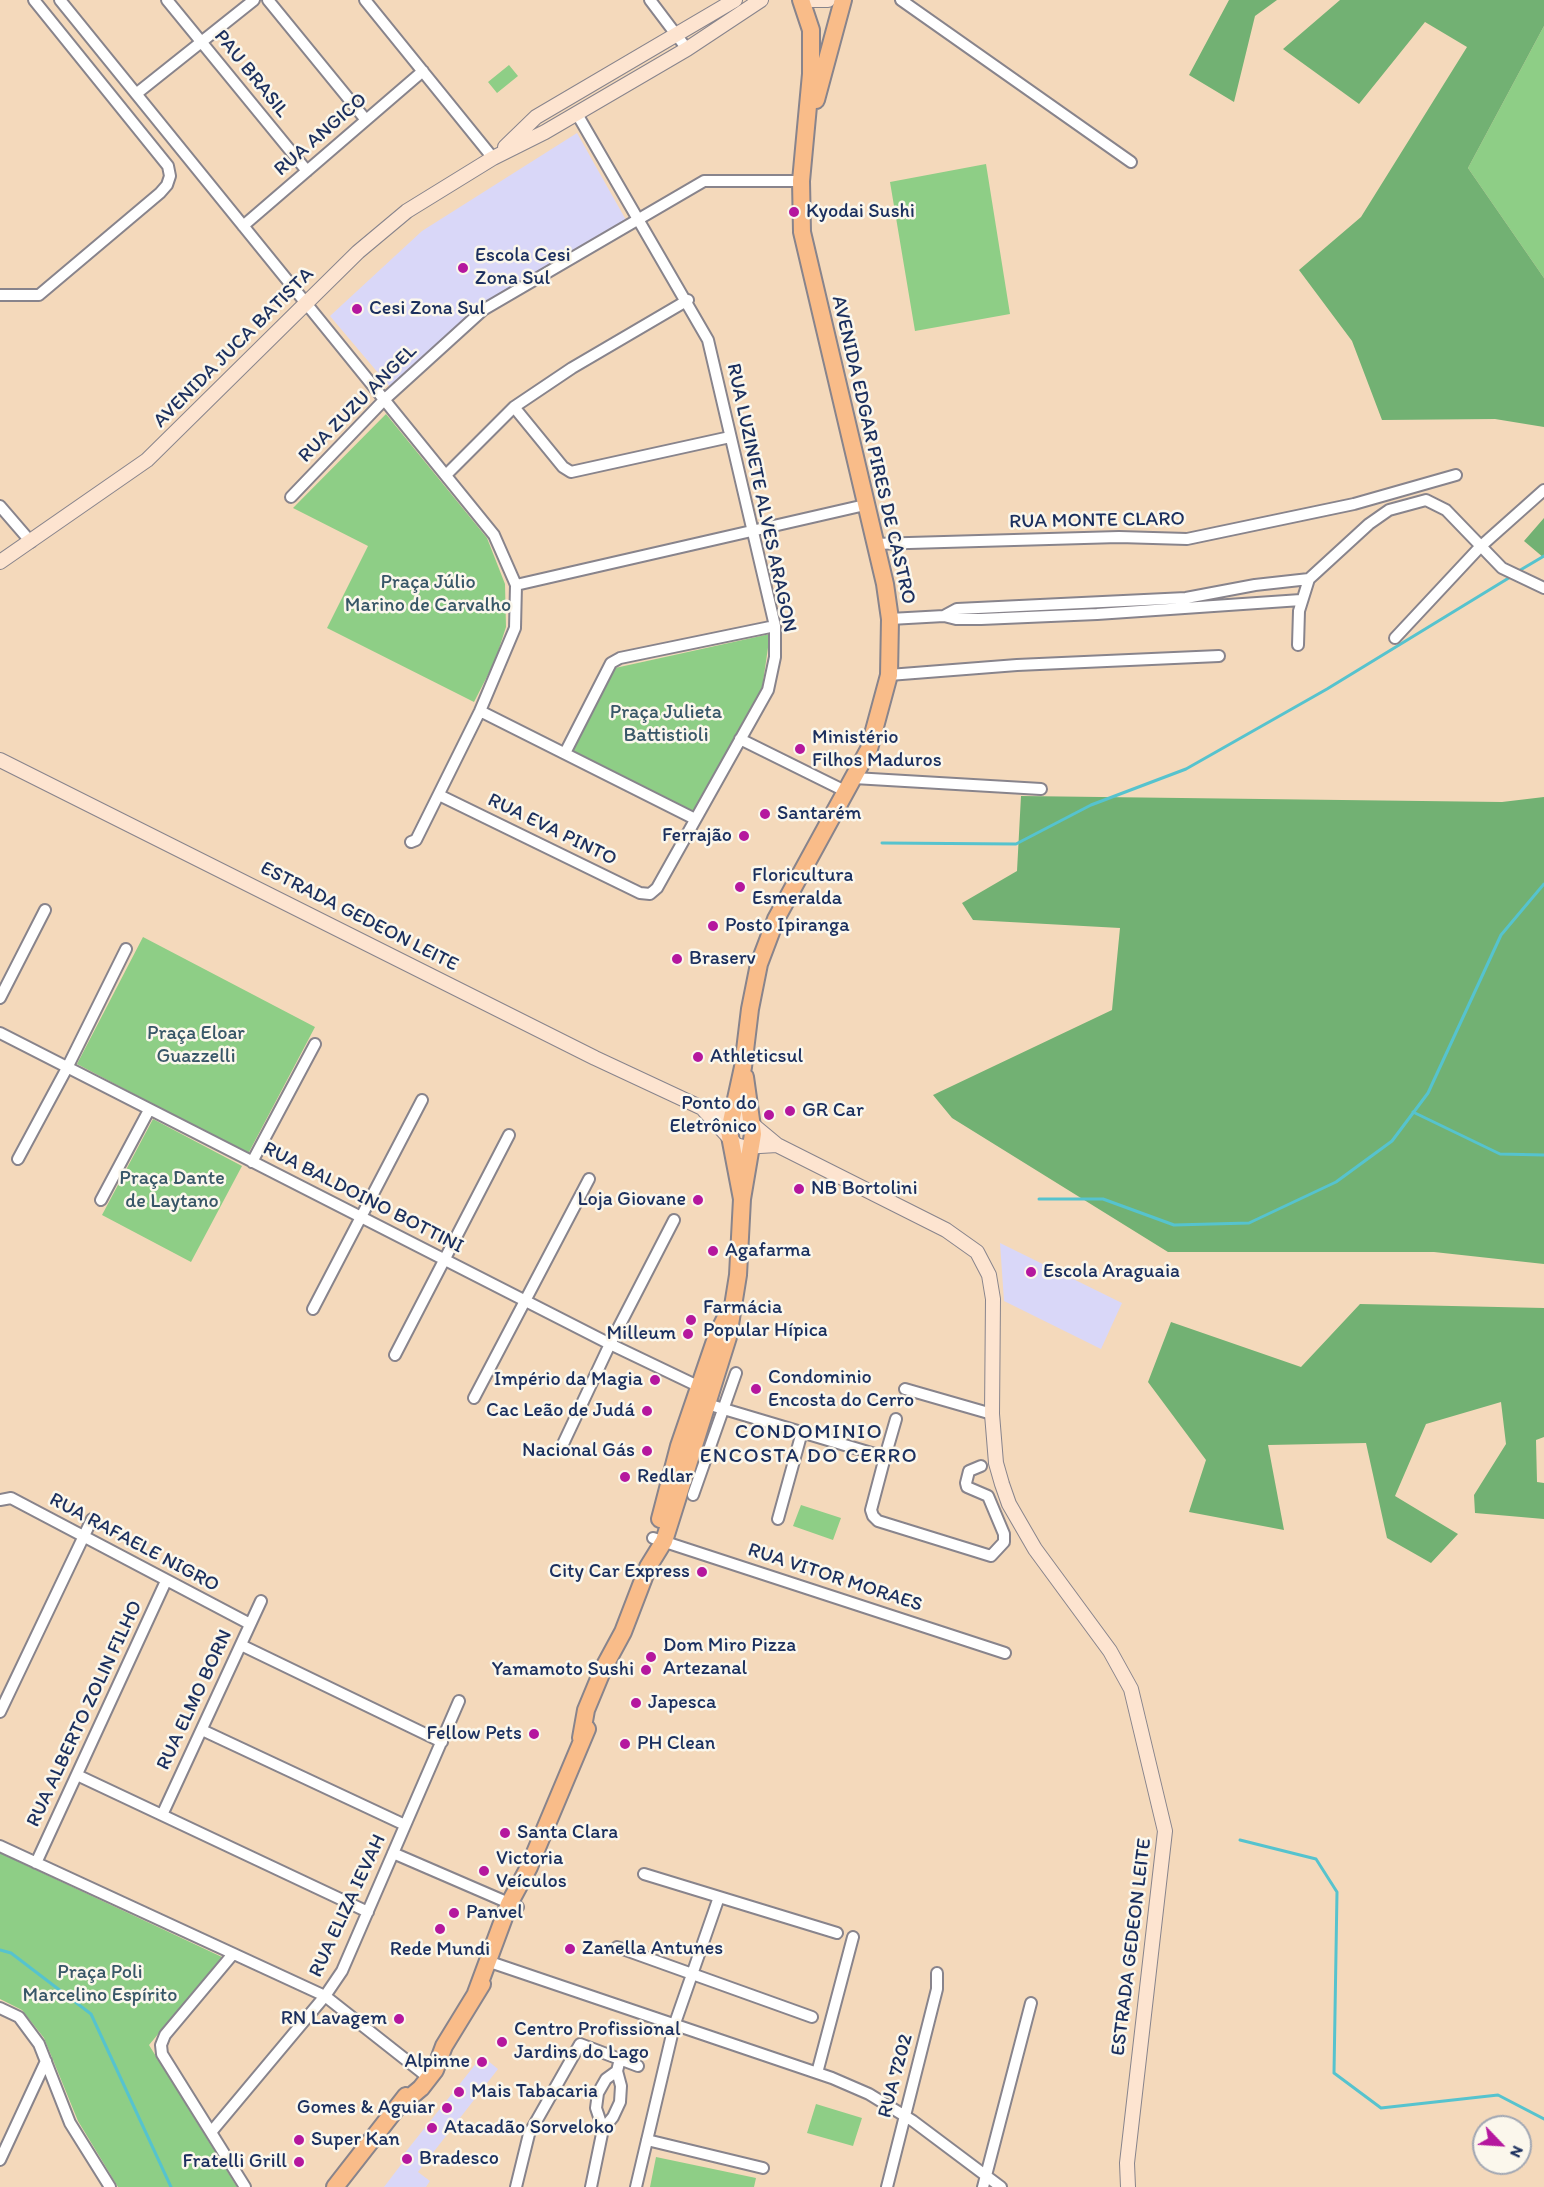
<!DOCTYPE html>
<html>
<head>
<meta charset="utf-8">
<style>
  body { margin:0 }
  #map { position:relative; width:1544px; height:2187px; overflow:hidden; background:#f4d9bb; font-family:Itim,sans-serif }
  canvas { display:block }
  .north { position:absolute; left:1472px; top:2115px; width:60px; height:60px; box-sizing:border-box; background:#fbf7ec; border:2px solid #a1a7b3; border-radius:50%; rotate:115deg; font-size:16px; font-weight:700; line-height:24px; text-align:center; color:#1b2f5e }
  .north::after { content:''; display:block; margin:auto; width:21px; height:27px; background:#b5179e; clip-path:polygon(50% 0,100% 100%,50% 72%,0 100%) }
</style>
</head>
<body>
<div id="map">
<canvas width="1544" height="2187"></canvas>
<div class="north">N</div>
</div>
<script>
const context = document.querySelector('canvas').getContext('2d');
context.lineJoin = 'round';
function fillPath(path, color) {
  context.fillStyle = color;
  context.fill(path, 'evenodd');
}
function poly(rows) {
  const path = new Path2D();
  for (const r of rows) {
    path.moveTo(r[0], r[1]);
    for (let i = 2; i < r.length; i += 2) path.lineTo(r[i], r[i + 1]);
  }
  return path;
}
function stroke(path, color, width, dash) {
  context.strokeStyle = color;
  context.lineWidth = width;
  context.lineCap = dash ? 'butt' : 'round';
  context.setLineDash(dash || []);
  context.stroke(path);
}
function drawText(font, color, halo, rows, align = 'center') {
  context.font = font + ' Itim,sans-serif';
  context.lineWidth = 5;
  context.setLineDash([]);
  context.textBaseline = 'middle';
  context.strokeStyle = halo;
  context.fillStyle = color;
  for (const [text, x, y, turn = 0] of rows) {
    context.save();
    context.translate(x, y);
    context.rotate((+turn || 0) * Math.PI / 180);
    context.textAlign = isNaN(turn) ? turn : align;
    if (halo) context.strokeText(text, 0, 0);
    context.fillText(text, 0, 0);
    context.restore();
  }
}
fillPath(poly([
  [577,133,626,220,480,305,390,387,330,316,422,231],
  [1000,1243,1122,1303,1101,1349,1004,1301],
  [482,2056,498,2069,418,2172,430,2181,426,2187,384,2187,403,2162,400,2159]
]), '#d9d7f8');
fillPath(poly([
  [1544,26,1544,278,1468,168],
  [509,65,518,76,497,93,488,82],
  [986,164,1010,314,915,331,890,182],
  [386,414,487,538,505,584,506,627,495,661,474,702,327,628,368,546,293,508],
  [770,634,762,689,692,813,572,751,615,668],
  [143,937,315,1027,248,1154,77,1064],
  [153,1119,242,1166,191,1262,102,1215],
  [801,1505,841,1518,833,1540,793,1526],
  [0,1853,222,1957,149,2045,237,2187,118,2187,78,2121,44,2038,22,2010,0,1999],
  [816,2104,862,2118,853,2146,807,2133],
  [656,2157,756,2178,754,2187,650,2187]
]), '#8ece86');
fillPath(poly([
  [1229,0,1277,0,1255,16,1234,102,1189,75],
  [1340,0,1544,0,1544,26,1468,168,1544,278,1544,427,1495,419,1382,420,1352,341,1299,270,1361,217,1467,47,1425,22,1359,104,1283,49],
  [1544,518,1544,558,1524,541],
  [1021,796,1502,802,1544,797,1544,1264,1434,1252,1168,1252,952,1118,933,1095,1112,1010,1120,928,973,920,962,903,1017,871],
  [1360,1304,1544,1308,1544,1437,1536,1440,1537,1482,1544,1483,1544,1519,1475,1513,1474,1495,1506,1444,1501,1402,1426,1424,1395,1496,1458,1534,1431,1563,1387,1538,1366,1443,1268,1445,1284,1530,1189,1512,1206,1460,1148,1382,1171,1322,1301,1367]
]), '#72b173');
stroke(poly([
  [1517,572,1544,556],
  [882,843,1016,844,1091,805,1186,769,1327,689,1512,576],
  [1413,1112,1500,1154,1544,1155],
  [1039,1199,1103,1199,1174,1225,1249,1223,1336,1182,1392,1141,1428,1093,1501,935,1544,884],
  [1240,1840,1316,1859,1337,1892,1334,2073,1381,2108,1498,2095,1544,2119],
  [0,1950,11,1953,91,2014,171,2187]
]), '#56c3ce', 3);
const street = poly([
  [60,0,494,535,516,585,515,628,480,711,416,840,411,842],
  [167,0,307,171],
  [268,0,366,120],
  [365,0,493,158],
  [650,0,687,49],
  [901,0,1131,162],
  [136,94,254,0],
  [243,226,423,71],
  [0,295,39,295,160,193,167,185,170,176,168,166,34,0],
  [514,407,563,467,571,472,730,437],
  [446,475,514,407,572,368,688,300],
  [291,497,385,399,483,310,704,181,801,181],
  [0,506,31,542],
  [874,544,1119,537,1187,539,1354,504,1456,475],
  [516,585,865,505],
  [944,616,957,609,1186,598,1255,585,1309,579],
  [890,619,944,616,956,619,981,619,1097,614,1301,600],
  [1395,638,1480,547,1544,490],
  [1298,645,1299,611,1309,579,1369,524,1389,510,1426,500,1446,510,1502,568,1544,588],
  [889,675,1017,665,1219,656],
  [480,711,695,819],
  [740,739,847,792],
  [565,753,611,663,620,658,775,626],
  [854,778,1041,789],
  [439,795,640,893,650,894,657,888,768,690,775,657,775,626,708,340,577,114],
  [0,998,45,910],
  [0,1033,610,1344,704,1389],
  [18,1159,67,1068,126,949],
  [252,1162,315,1044],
  [101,1200,149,1110],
  [313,1309,422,1100],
  [395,1355,509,1135],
  [905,1389,992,1414],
  [474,1398,589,1179],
  [707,1404,885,1457,871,1510,873,1516,878,1521,991,1556,1004,1542,1004,1534,988,1496,967,1487,966,1483,969,1471,981,1466],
  [563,1444,610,1344,674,1220],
  [885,1457,896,1419],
  [693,1495,736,1373],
  [0,1500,11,1498,250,1624],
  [778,1519,802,1432],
  [653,1538,1005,1653],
  [241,1645,442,1742],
  [0,1712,92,1519],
  [202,1730,405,1825],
  [77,1775,368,1912],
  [162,1815,261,1601],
  [0,1846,325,1996,429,2078],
  [393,1853,518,1907],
  [36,1863,166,1581],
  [644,1874,837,1933],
  [617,1947,812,2017],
  [233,1954,165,2035,161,2045,162,2054,245,2187],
  [487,1961,832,2078,869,2094,913,2121,1001,2187],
  [0,2008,19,2017,39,2044,70,2123,110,2187],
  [817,2073,853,1937],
  [603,2129,596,2108,598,2093,606,2079,617,2071],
  [212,2131,325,1996,342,1971,459,1701],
  [647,2140,763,2168],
  [0,2160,46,2061],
  [516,2187,529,2134,580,2044,638,2066],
  [591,2187,603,2129,613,2117,620,2102,621,2086,617,2071,620,2059],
  [636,2187,674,2026,719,1897],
  [887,2187,937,1989,937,1973],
  [983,2187,1031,2003]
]);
const secondary = poly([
  [811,0,828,0],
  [505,147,536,117,735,0],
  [0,562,147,460,358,252,407,211,493,158,545,132,687,49,761,0],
  [0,760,595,1058,700,1107,747,1120,777,1145,946,1230,977,1252,989,1275,993,1299,992,1414,996,1463,1002,1484,1009,1504,1035,1549,1110,1651,1131,1689,1165,1831,1127,2163,1128,2187],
  [704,1110,736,1145,743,1147,777,1145]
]);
const primary = poly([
  [816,100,843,0],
  [742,1199,729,1131,743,1067,750,1009,759,964,776,919,869,749,889,675,890,619,885,584,802,232,801,181,811,74,811,30,801,0],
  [660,1519,679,1446,717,1335,725,1319],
  [581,1738,586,1710,603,1669,623,1632,648,1567,664,1541,728,1337,738,1275,742,1199,753,1134,745,1077],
  [476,1993,509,1904,529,1867,587,1729],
  [402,2104,421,2088,435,2070,444,2046,482,1984],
  [335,2187,406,2096]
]);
stroke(street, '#88848c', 14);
stroke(secondary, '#88848c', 16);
stroke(primary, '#88848c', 20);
stroke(street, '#fff', 10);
stroke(secondary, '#fde4d0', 14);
stroke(primary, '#f9bc89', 16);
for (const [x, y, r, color] of [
  [794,212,6,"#b5179e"],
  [463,268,6,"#b5179e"],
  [357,309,6,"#b5179e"],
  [800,749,6,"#b5179e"],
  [765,814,6,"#b5179e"],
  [744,836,6,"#b5179e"],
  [740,887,6,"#b5179e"],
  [713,926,6,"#b5179e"],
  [677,959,6,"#b5179e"],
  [698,1057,6,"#b5179e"],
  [790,1111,6,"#b5179e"],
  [769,1115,6,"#b5179e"],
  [799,1189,6,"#b5179e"],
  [698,1200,6,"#b5179e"],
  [713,1251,6,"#b5179e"],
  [1031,1272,6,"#b5179e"],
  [691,1320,6,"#b5179e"],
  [688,1334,6,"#b5179e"],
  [655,1380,6,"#b5179e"],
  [756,1389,6,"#b5179e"],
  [647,1411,6,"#b5179e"],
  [647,1451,6,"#b5179e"],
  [625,1477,6,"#b5179e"],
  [702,1572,6,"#b5179e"],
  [651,1657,6,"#b5179e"],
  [646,1670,6,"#b5179e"],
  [636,1703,6,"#b5179e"],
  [534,1734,6,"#b5179e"],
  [625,1744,6,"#b5179e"],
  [505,1833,6,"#b5179e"],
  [484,1871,6,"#b5179e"],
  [454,1913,6,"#b5179e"],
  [440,1929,6,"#b5179e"],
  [570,1949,6,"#b5179e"],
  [399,2019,6,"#b5179e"],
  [502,2042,6,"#b5179e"],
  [482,2062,6,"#b5179e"],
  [459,2092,6,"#b5179e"],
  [447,2108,6,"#b5179e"],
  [432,2128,6,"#b5179e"],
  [299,2140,6,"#b5179e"],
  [407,2159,6,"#b5179e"],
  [299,2162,6,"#b5179e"]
]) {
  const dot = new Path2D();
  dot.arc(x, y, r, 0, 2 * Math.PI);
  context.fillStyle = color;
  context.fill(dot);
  stroke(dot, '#fbf7ec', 2);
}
drawText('20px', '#1b2f5e', '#fbf7ec', [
  ["PAU BRASIL",251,74,51],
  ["RUA ANGICO",321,135,-41],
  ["AVENIDA JUCA BATISTA",234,348,-45],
  ["RUA ZUZU ANGEL",358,404,-45],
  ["AVENIDA EDGAR PIRES DE CASTRO",873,450,77],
  ["RUA LUZINETE ALVES ARAGON",761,498,78],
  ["RUA MONTE CLARO",1097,521,-1],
  ["RUA EVA PINTO",552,830,26],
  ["ESTRADA GEDEON LEITE",359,917,27],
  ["RUA BALDOINO BOTTINI",363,1198,27],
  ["RUA RAFAELE NIGRO",134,1543,28],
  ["RUA VITOR MORAES",835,1578,18],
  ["RUA ELMO BORN",195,1700,-65],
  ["RUA ALBERTO ZOLIN FILHO",85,1714,-65],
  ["RUA ELIZA IEVAH",348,1906,-65],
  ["ESTRADA GEDEON LEITE",1132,1947,-83],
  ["RUA 7202",896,2076,-75]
]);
drawText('20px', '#1b2f5e', '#fbf7ec', [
  ["Kyodai Sushi",806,212],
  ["Escola Cesi",475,256],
  ["Zona Sul",475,279],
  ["Cesi Zona Sul",369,309],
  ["Ministério",812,738],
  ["Filhos Maduros",812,761],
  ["Santarém",777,814],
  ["Ferrajão",732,836,"right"],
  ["Floricultura",752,876],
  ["Esmeralda",752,899],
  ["Posto Ipiranga",725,926],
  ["Braserv",689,959],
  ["Athleticsul",710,1057],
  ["Ponto do",757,1104,"right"],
  ["Eletrônico",757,1127,"right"],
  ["GR Car",802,1111],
  ["NB Bortolini",811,1189],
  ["Loja Giovane",686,1200,"right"],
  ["Agafarma",725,1251],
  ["Escola Araguaia",1043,1272],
  ["Farmácia",703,1308],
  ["Popular Hípica",703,1331],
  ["Milleum",676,1334,"right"],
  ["Condominio",768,1378],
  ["Encosta do Cerro",768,1401],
  ["Império da Magia",643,1380,"right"],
  ["Cac Leão de Judá",635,1411,"right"],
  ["Nacional Gás",635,1451,"right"],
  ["Redlar",637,1477],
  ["City Car Express",690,1572,"right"],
  ["Dom Miro Pizza",663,1646],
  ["Artezanal",663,1669],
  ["Yamamoto Sushi",634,1670,"right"],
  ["Japesca",648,1703],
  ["Fellow Pets",522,1734,"right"],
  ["PH Clean",637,1744],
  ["Santa Clara",517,1833],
  ["Victoria",496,1859],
  ["Veículos",496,1882],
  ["Panvel",466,1913],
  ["Zanella Antunes",582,1949],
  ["Rede Mundi",440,1950,"center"],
  ["RN Lavagem",387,2019,"right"],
  ["Centro Profissional",514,2030],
  ["Jardins do Lago",514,2053],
  ["Alpinne",470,2062,"right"],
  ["Mais Tabacaria",471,2092],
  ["Gomes & Aguiar",435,2108,"right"],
  ["Atacadão Sorveloko",444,2128],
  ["Super Kan",311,2140],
  ["Bradesco",419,2159],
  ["Fratelli Grill",287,2162,"right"]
], 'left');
drawText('20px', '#385768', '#fbf7ec', [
  ["Praça Júlio",428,583],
  ["Marino de Carvalho",428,606],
  ["Praça Julieta",666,713],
  ["Battistioli",666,736],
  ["Praça Eloar",196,1034],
  ["Guazzelli",196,1057],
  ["Praça Dante",172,1179],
  ["de Laytano",172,1202],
  ["Praça Poli",100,1973],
  ["Marcelino Espírito",100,1996]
]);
context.letterSpacing = '1.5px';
drawText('21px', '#1b2f5e', '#fbf7ec', [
  ["CONDOMINIO",809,1433],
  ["ENCOSTA DO CERRO",809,1457]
]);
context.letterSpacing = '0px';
</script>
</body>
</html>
